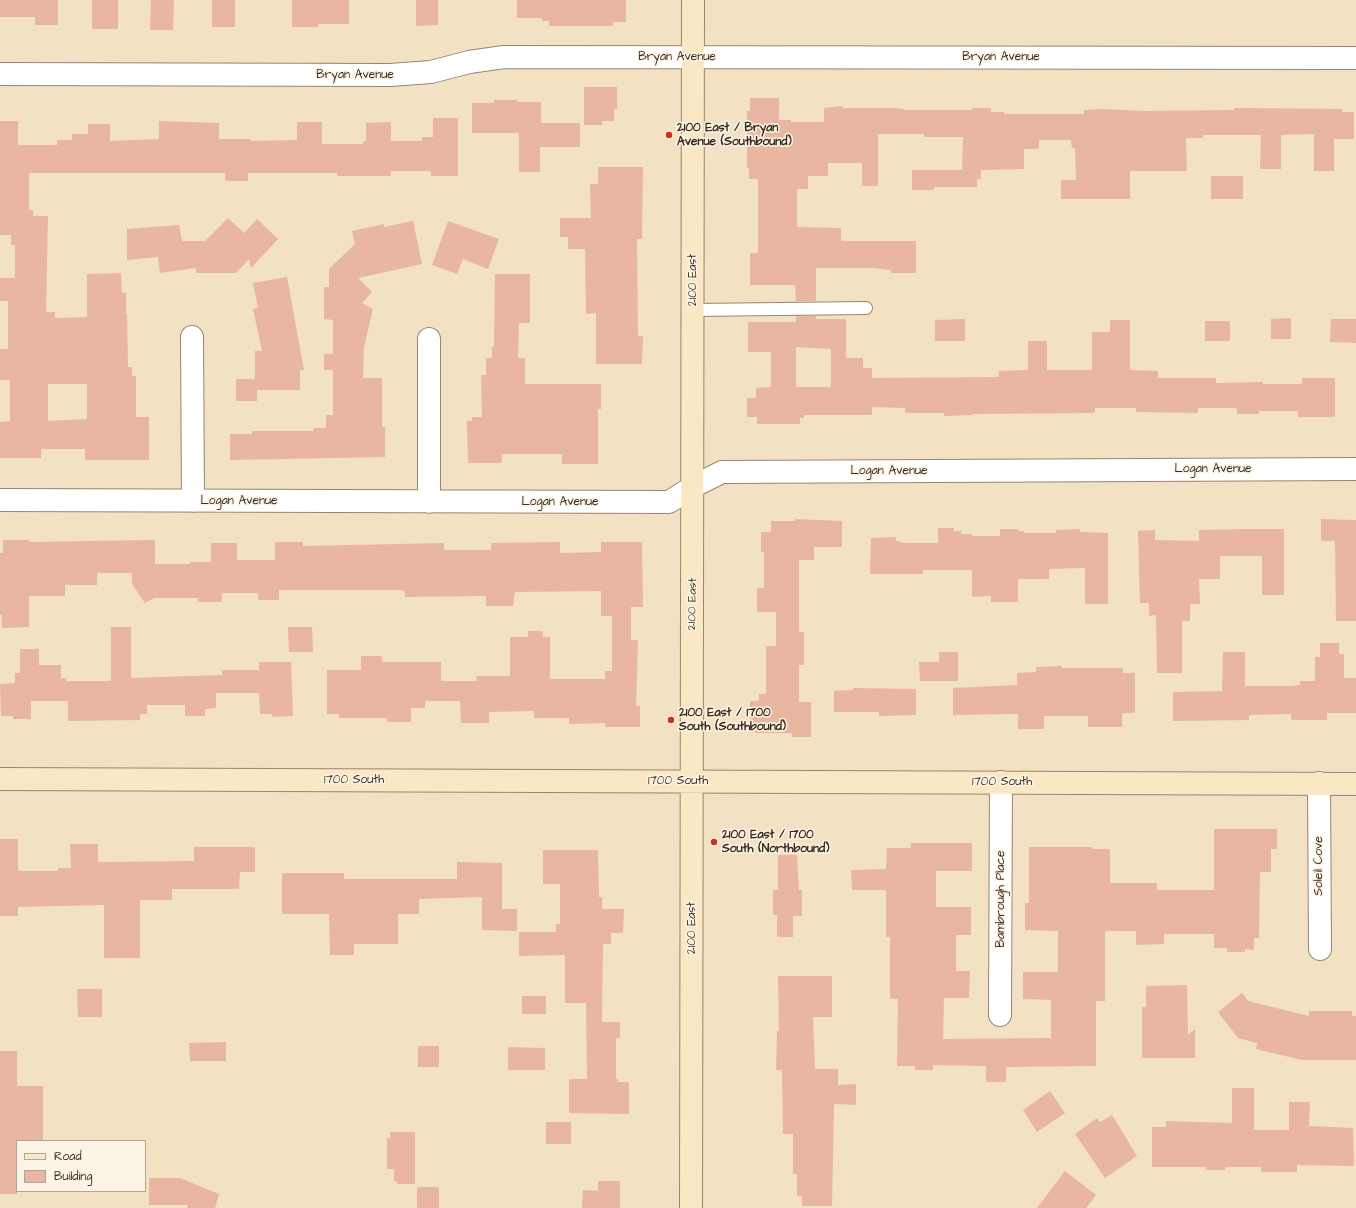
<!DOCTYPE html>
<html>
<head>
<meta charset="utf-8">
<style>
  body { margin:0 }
  #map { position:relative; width:1356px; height:1208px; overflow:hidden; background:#f2e1c2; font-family:"Architects Daughter",sans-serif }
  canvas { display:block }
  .legend { position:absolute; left:16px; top:1140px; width:130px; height:52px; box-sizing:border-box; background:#fcf5e5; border:1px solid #afa495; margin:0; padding:5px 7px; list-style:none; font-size:12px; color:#3b2a1e }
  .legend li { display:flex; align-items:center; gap:8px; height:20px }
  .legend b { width:20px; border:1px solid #afa495 }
</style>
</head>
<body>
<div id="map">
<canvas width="1356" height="1208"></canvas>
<ul class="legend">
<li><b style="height:5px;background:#fae7c3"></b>Road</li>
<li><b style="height:11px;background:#e9b6a1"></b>Building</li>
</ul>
</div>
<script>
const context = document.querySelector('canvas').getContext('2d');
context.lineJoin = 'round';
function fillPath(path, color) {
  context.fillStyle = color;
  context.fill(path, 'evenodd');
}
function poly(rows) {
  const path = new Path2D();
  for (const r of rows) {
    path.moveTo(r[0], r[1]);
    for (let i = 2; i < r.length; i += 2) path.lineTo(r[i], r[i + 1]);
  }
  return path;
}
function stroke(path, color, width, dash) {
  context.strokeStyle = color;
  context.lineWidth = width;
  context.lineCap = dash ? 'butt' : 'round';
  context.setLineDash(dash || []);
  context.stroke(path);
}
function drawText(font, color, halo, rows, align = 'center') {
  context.font = font + ' "Architects Daughter",sans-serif';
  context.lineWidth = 3;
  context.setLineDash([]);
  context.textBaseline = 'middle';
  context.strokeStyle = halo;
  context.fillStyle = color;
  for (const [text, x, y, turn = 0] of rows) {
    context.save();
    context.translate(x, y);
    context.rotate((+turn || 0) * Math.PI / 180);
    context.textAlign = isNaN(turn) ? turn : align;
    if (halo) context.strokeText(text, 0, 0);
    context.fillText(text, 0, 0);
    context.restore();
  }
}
fillPath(poly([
  [0,0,58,0,58,25,35,25,35,17,0,17],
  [92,0,118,0,118,29,92,29],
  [151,0,174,0,173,30,150,30],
  [212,0,235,0,235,27,212,27],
  [292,0,349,0,349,24,318,24,318,27,292,27],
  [416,0,438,0,438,25,416,26],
  [517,0,626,0,626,22,613,22,613,26,549,26,549,21,542,21,542,18,517,18],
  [584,87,617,87,617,109,614,109,614,121,602,121,602,125,584,125],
  [750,98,779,98,779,120,791,120,791,122,824,122,824,108,843,106,843,108,894,108,904,109,904,110,972,110,972,108,991,108,991,112,1004,112,1004,114,1084,114,1084,110,1102,109,1144,111,1234,110,1234,108,1342,109,1342,112,1354,112,1354,139,1334,139,1334,171,1314,171,1314,134,1281,135,1281,169,1260,169,1261,135,1203,135,1203,138,1186,138,1187,171,1130,171,1130,199,1061,199,1061,180,1076,180,1075,148,1072,148,1071,140,1039,140,1039,149,1024,149,1024,169,981,170,981,179,977,179,977,187,934,187,934,190,912,190,912,170,962,170,963,137,924,137,924,134,878,134,878,186,862,186,862,163,828,163,828,176,808,176,808,189,797,189,797,227,841,228,841,241,916,241,916,273,891,273,891,270,873,268,816,268,816,301,796,301,795,285,750,285,750,253,758,253,758,179,749,179,749,168,747,168,747,111,750,111],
  [494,100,517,100,517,102,541,102,541,123,580,123,580,147,540,147,540,172,519,172,519,133,472,133,472,103,494,103],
  [433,118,458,118,458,176,431,176,431,171,391,171,391,176,337,176,337,173,248,173,248,181,225,181,225,173,29,173,29,210,33,210,33,216,48,216,46,312,55,312,55,318,87,317,87,274,121,273,122,293,126,293,126,314,127,314,128,367,132,367,132,376,136,376,136,417,149,417,149,460,85,460,85,449,41,449,41,458,0,458,0,422,10,421,10,380,0,380,0,349,8,349,8,301,0,301,0,278,15,278,15,245,11,245,11,235,0,235,0,121,18,121,18,145,57,145,57,140,72,140,72,134,88,134,88,124,110,124,110,141,159,139,159,121,219,123,219,139,251,139,251,141,297,140,297,122,322,122,322,144,363,144,363,141,366,141,366,123,391,122,391,141,422,141,422,137,433,137],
  [48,384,87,384,87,419,48,421],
  [598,167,643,167,642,239,637,239,638,336,643,336,642,364,596,364,596,313,586,314,585,249,568,249,568,237,560,237,560,218,591,218,590,184,598,184],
  [1211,176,1243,176,1243,199,1211,199],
  [228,218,244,233,257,219,278,239,251,268,249,259,236,273,196,273,196,268,160,273,158,257,127,260,127,229,179,225,182,241,205,241],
  [413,221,422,264,358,278,372,292,362,303,373,309,364,347,363,378,382,378,382,427,385,427,385,457,230,460,230,434,252,434,252,431,313,431,313,428,326,428,326,415,333,415,333,370,324,370,324,354,333,354,333,320,324,319,324,287,329,287,329,269,355,244,352,231,384,224,384,227],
  [448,221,499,239,488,269,463,259,457,274,432,265],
  [495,274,530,274,530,323,519,323,518,358,525,358,525,384,601,384,601,409,598,409,598,464,562,464,562,454,502,454,502,463,468,463,467,421,472,421,472,417,482,417,481,375,486,375,486,358,492,358,492,347,494,347],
  [287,277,304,370,300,370,300,390,257,390,257,401,236,401,236,379,255,379,255,351,262,351,253,309,258,308,253,283],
  [796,316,816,316,816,319,846,319,846,358,863,358,863,368,872,368,872,378,999,377,999,371,1028,370,1028,341,1047,341,1047,370,1092,370,1092,332,1110,332,1110,320,1130,320,1130,370,1158,371,1158,378,1216,378,1216,383,1263,382,1263,384,1302,384,1302,378,1335,378,1335,417,1298,417,1298,411,1259,411,1259,414,1237,414,1237,408,1198,408,1198,413,1136,412,1136,408,1095,408,1095,413,972,414,972,415,944,416,944,413,905,413,905,408,872,407,872,415,804,415,804,418,800,418,800,424,757,424,757,417,747,417,747,398,756,398,756,388,771,387,771,352,748,352,748,322,796,322],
  [796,347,831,349,831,387,796,387],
  [1291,318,1291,339,1271,339,1271,319],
  [965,319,965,341,935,341,935,320],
  [1331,319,1356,319,1356,343,1330,342],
  [1205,321,1230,321,1230,341,1205,341],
  [795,519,842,521,842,547,814,547,814,560,799,560,799,632,804,632,804,665,799,665,799,702,811,702,811,737,792,737,792,733,755,733,755,726,752,726,752,721,750,721,750,701,759,701,759,694,766,694,766,646,776,646,776,612,757,612,757,588,764,588,764,552,761,552,761,532,771,532,771,521,795,521],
  [1321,519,1356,520,1356,621,1336,621,1335,541,1321,541],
  [938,528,954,528,954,531,961,531,961,534,972,534,972,536,1000,536,1000,529,1018,529,1018,531,1024,531,1024,533,1056,533,1056,530,1080,529,1080,532,1108,533,1108,604,1085,604,1085,568,1049,569,1049,579,1018,579,1018,602,991,602,991,596,972,597,972,570,923,570,923,574,870,574,871,538,896,537,896,541,904,543,938,543],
  [1242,529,1284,529,1284,595,1262,595,1262,556,1220,556,1220,579,1199,579,1200,604,1190,604,1190,621,1182,621,1182,673,1157,673,1156,615,1149,616,1149,603,1140,603,1138,531,1155,530,1155,540,1199,541,1199,530],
  [3,540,29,540,29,542,155,540,155,564,190,564,190,562,211,562,211,543,237,543,237,560,275,560,275,542,303,542,303,546,444,543,444,550,491,550,491,543,560,542,560,553,601,552,601,542,642,542,643,607,631,607,631,640,638,640,636,706,640,706,640,727,605,727,605,723,569,724,569,718,534,718,534,711,489,712,489,723,461,723,460,701,425,701,425,708,411,708,411,722,387,722,387,718,339,718,339,714,327,714,327,670,361,670,361,656,382,656,382,662,441,662,441,681,477,681,476,676,510,676,510,637,528,637,528,631,543,631,543,637,550,637,550,679,605,679,605,671,612,671,612,616,601,616,601,591,515,592,513,606,486,606,486,596,405,597,405,591,400,590,279,590,279,600,258,600,258,593,222,593,222,602,198,602,198,598,154,598,145,603,132,584,132,573,97,573,97,585,65,585,65,596,29,596,29,627,2,628,2,615,0,615,0,553,3,553],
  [111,627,131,627,131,678,222,675,222,670,259,670,259,662,291,662,293,716,272,717,272,714,260,714,259,693,216,693,216,708,205,709,205,716,185,716,185,705,147,705,147,714,140,714,140,720,68,721,68,701,31,701,31,719,13,719,13,716,1,716,0,684,15,683,15,673,20,673,20,649,39,649,39,665,61,665,61,678,66,678,66,681,111,681],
  [288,627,312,627,313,652,289,652],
  [1320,643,1339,643,1339,654,1344,654,1344,678,1356,678,1356,713,1327,713,1327,720,1291,720,1291,714,1249,715,1249,720,1173,721,1173,692,1222,691,1223,652,1245,652,1245,686,1290,686,1300,685,1300,681,1315,681,1315,657,1320,657],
  [939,652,958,652,958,681,920,681,919,662,939,662],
  [1062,666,1062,668,1123,668,1123,673,1135,673,1135,713,1122,713,1122,727,1088,727,1088,716,1044,716,1044,729,1018,729,1018,714,953,715,953,688,1017,685,1017,673,1036,672,1036,667],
  [853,688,916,689,916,715,879,716,879,712,834,712,834,691,853,690],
  [1214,829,1277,829,1277,849,1271,849,1271,872,1260,872,1259,938,1254,938,1254,950,1245,949,1245,952,1227,952,1227,948,1214,948,1214,934,1164,934,1164,944,1136,945,1136,931,1105,931,1105,1001,1096,1001,1096,1066,1006,1067,1006,1082,986,1082,986,1066,933,1065,933,1070,915,1070,915,1066,897,1066,898,999,890,999,890,937,886,937,886,890,852,890,851,870,886,869,887,848,911,848,911,843,972,843,972,871,936,871,936,907,971,907,971,935,956,935,956,971,970,971,969,998,944,998,943,1039,1051,1038,1051,1000,1023,999,1023,972,1058,972,1058,931,1025,930,1025,903,1029,903,1029,847,1092,847,1092,849,1110,849,1110,883,1157,883,1157,890,1214,890],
  [0,839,18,839,18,871,58,871,58,868,71,868,70,844,98,844,98,862,194,861,194,847,255,847,255,872,240,872,239,889,172,889,172,900,140,900,140,958,104,958,104,905,18,907,18,916,0,916],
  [543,850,598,850,599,897,602,897,602,909,624,909,623,933,611,933,611,944,603,944,602,1022,620,1022,620,1038,616,1038,616,1079,618,1079,618,1082,629,1082,629,1114,569,1113,569,1079,587,1079,586,1003,565,1003,565,955,519,956,519,932,556,932,556,924,560,924,560,884,543,884],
  [778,855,797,855,799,890,802,890,802,916,793,916,793,937,777,937,777,915,773,915,773,890,778,890],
  [457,862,502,863,502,909,517,909,517,931,482,930,482,897,419,899,419,914,398,914,398,944,354,944,354,955,330,955,329,914,282,914,282,873,344,873,344,879,457,879],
  [778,976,832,976,832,1017,813,1017,815,1069,838,1069,838,1085,856,1084,856,1105,834,1104,832,1206,802,1206,802,1196,797,1196,797,1174,793,1174,793,1134,783,1134,782,1070,776,1070,777,1031,779,1031],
  [1187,985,1188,1035,1195,1029,1195,1058,1142,1058,1142,1007,1146,1007,1146,986],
  [77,989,102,989,102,1017,78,1017],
  [1242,993,1248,1001,1309,1016,1309,1011,1352,1011,1352,1016,1356,1016,1356,1060,1302,1060,1256,1049,1257,1043,1238,1038,1218,1012],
  [522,996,546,996,546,1014,522,1014],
  [226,1042,226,1061,190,1061,189,1043],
  [418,1046,439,1046,439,1067,418,1067],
  [508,1047,545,1048,545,1070,508,1070],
  [0,1051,17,1051,17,1086,43,1086,43,1141,17,1141,17,1194,0,1194],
  [1232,1088,1254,1088,1254,1130,1289,1130,1289,1102,1310,1102,1309,1126,1353,1128,1354,1166,1297,1165,1297,1172,1261,1172,1261,1167,1225,1167,1225,1170,1206,1170,1206,1167,1152,1167,1152,1127,1166,1127,1166,1121,1232,1123],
  [1050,1091,1065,1113,1037,1132,1023,1110],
  [1112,1115,1137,1156,1105,1178,1075,1134,1097,1118,1100,1122],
  [546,1122,571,1122,571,1144,546,1144],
  [390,1132,415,1132,415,1184,397,1184,397,1181,394,1181,394,1169,387,1169,387,1138,390,1138],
  [1065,1171,1096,1195,1086,1208,1037,1208],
  [149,1178,180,1178,219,1194,215,1208,187,1208,188,1205,149,1205],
  [598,1181,620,1181,620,1208,582,1208,583,1190,598,1191],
  [417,1187,439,1187,439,1208,417,1208]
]), '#e9b6a1');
const lane = poly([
  [693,310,866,308]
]);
const street = poly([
  [0,74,390,75,431,72,469,62,504,57,1356,58],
  [192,337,193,501],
  [429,339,429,502],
  [0,500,669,502,694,486,722,472,1356,469],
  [1319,783,1320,949],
  [1000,1015,1001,782]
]);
const secondary = poly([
  [0,779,1356,784],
  [691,1208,693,0]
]);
stroke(lane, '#968670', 14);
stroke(street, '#968670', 24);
stroke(secondary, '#968670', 24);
stroke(lane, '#fff', 12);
stroke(street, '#fff', 22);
stroke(secondary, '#fae7c3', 22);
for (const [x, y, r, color] of [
  [669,135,4,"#c8321e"],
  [671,720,4,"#c8321e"],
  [714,842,4,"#c8321e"]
]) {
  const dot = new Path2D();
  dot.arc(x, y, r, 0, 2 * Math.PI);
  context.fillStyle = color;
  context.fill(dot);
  stroke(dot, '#fcf5e5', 1.5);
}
drawText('12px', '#3b2a1e', '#fcf5e5', [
  ["Bryan Avenue",677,57],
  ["Bryan Avenue",1001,57],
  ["Bryan Avenue",355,75],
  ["2100 East",693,280,-90],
  ["Logan Avenue",1213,469],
  ["Logan Avenue",889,471],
  ["Logan Avenue",239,501],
  ["Logan Avenue",560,502],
  ["2100 East",693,604,-89],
  ["1700 South",354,780],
  ["1700 South",678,781],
  ["1700 South",1002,782],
  ["Soleil Cove",1319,866,-90],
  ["Bambrough Place",1001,899,-90],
  ["2100 East",692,928,-90]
]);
drawText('bold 12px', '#3b2a1e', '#fcf5e5', [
  ["2100 East / Bryan",677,128],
  ["Avenue (Southbound)",677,142],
  ["2100 East / 1700",679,713],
  ["South (Southbound)",679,727],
  ["2100 East / 1700",722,835],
  ["South (Northbound)",722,849]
], 'left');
</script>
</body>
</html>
